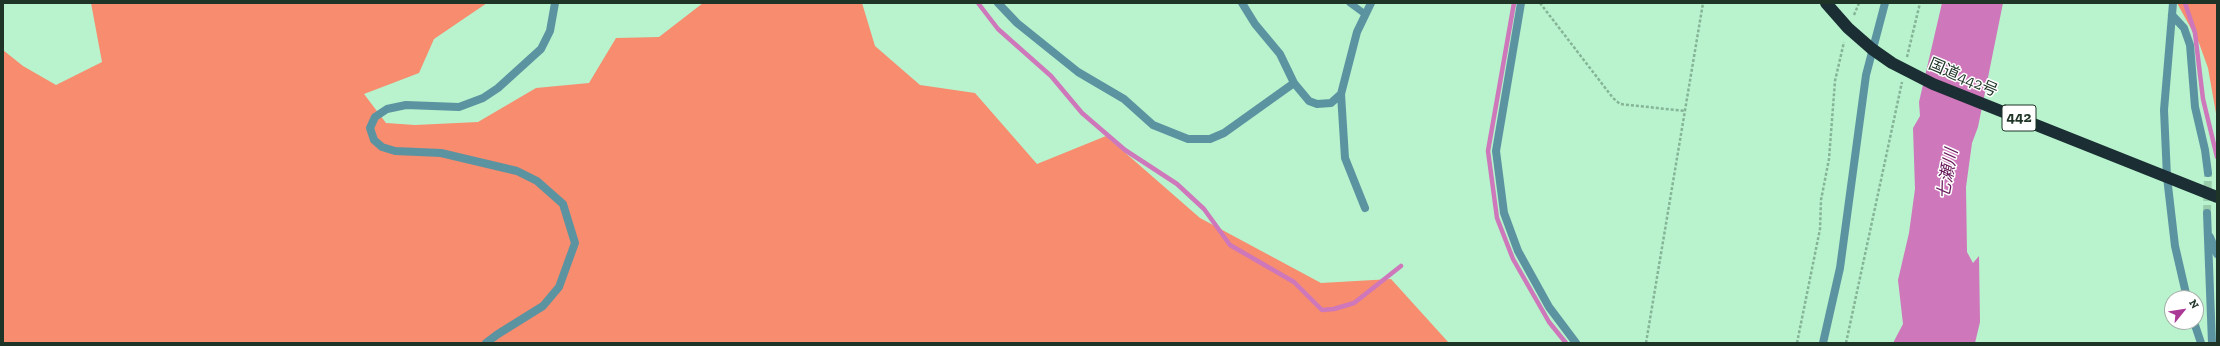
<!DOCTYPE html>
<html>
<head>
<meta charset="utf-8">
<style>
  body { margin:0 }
  #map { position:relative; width:2220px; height:346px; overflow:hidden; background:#b8f3cd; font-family:"Zilla Slab",serif }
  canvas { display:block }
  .frame { position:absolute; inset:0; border:4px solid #1d3426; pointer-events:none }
  .north { position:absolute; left:2164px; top:290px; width:40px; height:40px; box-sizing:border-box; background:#fff; border:1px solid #a5aea8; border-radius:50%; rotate:60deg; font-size:11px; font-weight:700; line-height:16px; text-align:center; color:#1d3426 }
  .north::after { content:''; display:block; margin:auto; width:14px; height:18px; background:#aa3995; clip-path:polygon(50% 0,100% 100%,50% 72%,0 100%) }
</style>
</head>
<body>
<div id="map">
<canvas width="2220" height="346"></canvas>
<div class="frame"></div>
<div class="north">N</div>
</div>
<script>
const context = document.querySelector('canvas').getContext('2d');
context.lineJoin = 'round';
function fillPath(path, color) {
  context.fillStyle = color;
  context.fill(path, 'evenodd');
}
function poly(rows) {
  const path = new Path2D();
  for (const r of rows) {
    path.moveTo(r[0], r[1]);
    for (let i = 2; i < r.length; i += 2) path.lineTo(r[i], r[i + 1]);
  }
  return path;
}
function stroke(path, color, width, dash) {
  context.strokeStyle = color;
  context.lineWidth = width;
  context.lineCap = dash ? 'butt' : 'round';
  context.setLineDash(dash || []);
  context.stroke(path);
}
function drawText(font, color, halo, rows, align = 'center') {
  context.font = font + ' "Zilla Slab","Noto Sans JP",serif';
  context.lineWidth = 3;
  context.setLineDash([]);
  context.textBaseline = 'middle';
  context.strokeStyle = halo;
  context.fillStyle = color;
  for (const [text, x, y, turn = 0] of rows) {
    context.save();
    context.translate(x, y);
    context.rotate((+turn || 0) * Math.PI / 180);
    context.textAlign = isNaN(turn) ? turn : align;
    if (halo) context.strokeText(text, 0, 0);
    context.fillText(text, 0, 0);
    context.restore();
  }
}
fillPath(poly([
  [91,3,487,3,434,39,419,73,364,94,386,123,415,125,478,122,536,88,589,83,616,38,659,37,703,3,862,3,875,46,920,85,975,93,1037,164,1106,136,1200,218,1321,283,1391,279,1449,343,3,343,3,50,23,66,56,85,102,62],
  [2177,3,2217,3,2217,119,2208,68,2199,43]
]), '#f78c6f');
fillPath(poly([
  [1942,3,2003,3,1978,127,1972,143,1966,187,1967,252,1973,263,1979,256,1980,322,1975,343,1893,343,1903,324,1898,280,1909,233,1915,189,1913,128,1920,116,1919,102]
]), '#ce77ba');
stroke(poly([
  [978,3,998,29,1051,76,1082,113,1125,150,1177,184,1204,209,1230,245,1294,282,1322,310,1334,309,1354,303,1401,266],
  [1514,3,1488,151,1497,218,1513,259,1549,322,1566,343],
  [2185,3,2195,33,2203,99,2217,157]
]), '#ce77ba', 4.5);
stroke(poly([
  [2207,213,2208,173]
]), '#99cdac', 8, [8, 4]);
stroke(poly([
  [1540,3,1613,98,1620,104,1685,111],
  [1854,15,1859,3],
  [1907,57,1920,3],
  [1646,343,1703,3],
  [1797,343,1820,229,1821,200,1829,159,1835,81,1844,42],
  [1846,343,1902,82]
]), '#85b496', 2.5, [3, 2]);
stroke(poly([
  [1350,3,1365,14]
]), '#5c93a1', 7);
stroke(poly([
  [998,3,1017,23,1078,72,1124,99,1153,125,1188,139,1210,139,1224,133,1294,83],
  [1242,3,1255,24,1280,54,1294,83,1309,101,1317,104,1331,103,1341,94],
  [1521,3,1496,151,1504,213,1518,251,1549,307,1576,343],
  [2173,3,2164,110,2167,177,2175,246,2187,298],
  [2172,15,2184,28,2190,45,2195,107,2205,150,2208,173],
  [1365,208,1345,158,1341,94,1357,32,1371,3],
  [2207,213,2212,343],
  [2210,237,2217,254],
  [2194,322,2201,343],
  [486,343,498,334,543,306,559,287,575,243,563,204,537,181,517,171,441,153,395,151,382,147,374,140,370,128,375,117,387,109,406,105,459,107,483,98,498,88,541,49,550,31,555,3],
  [1823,343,1840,268,1866,75,1885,3]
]), '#5c93a1', 8);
stroke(poly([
  [1826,3,1848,28,1872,49,1892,63,1933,84,2217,197]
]), '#1a2e33', 12);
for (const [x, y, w] of [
  [2019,118,34]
]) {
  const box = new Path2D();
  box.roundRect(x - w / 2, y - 13, w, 26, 3);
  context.fillStyle = '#fff';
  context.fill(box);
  stroke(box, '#1d3426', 1);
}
drawText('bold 15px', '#1d3426', null, [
  ["442",2019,118]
]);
drawText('16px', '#1d3426', '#fff', [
  ["国道442号",1963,78,23]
]);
drawText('italic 17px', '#661758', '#fff', [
  ["七瀬川",1948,174,-80]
]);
</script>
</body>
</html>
